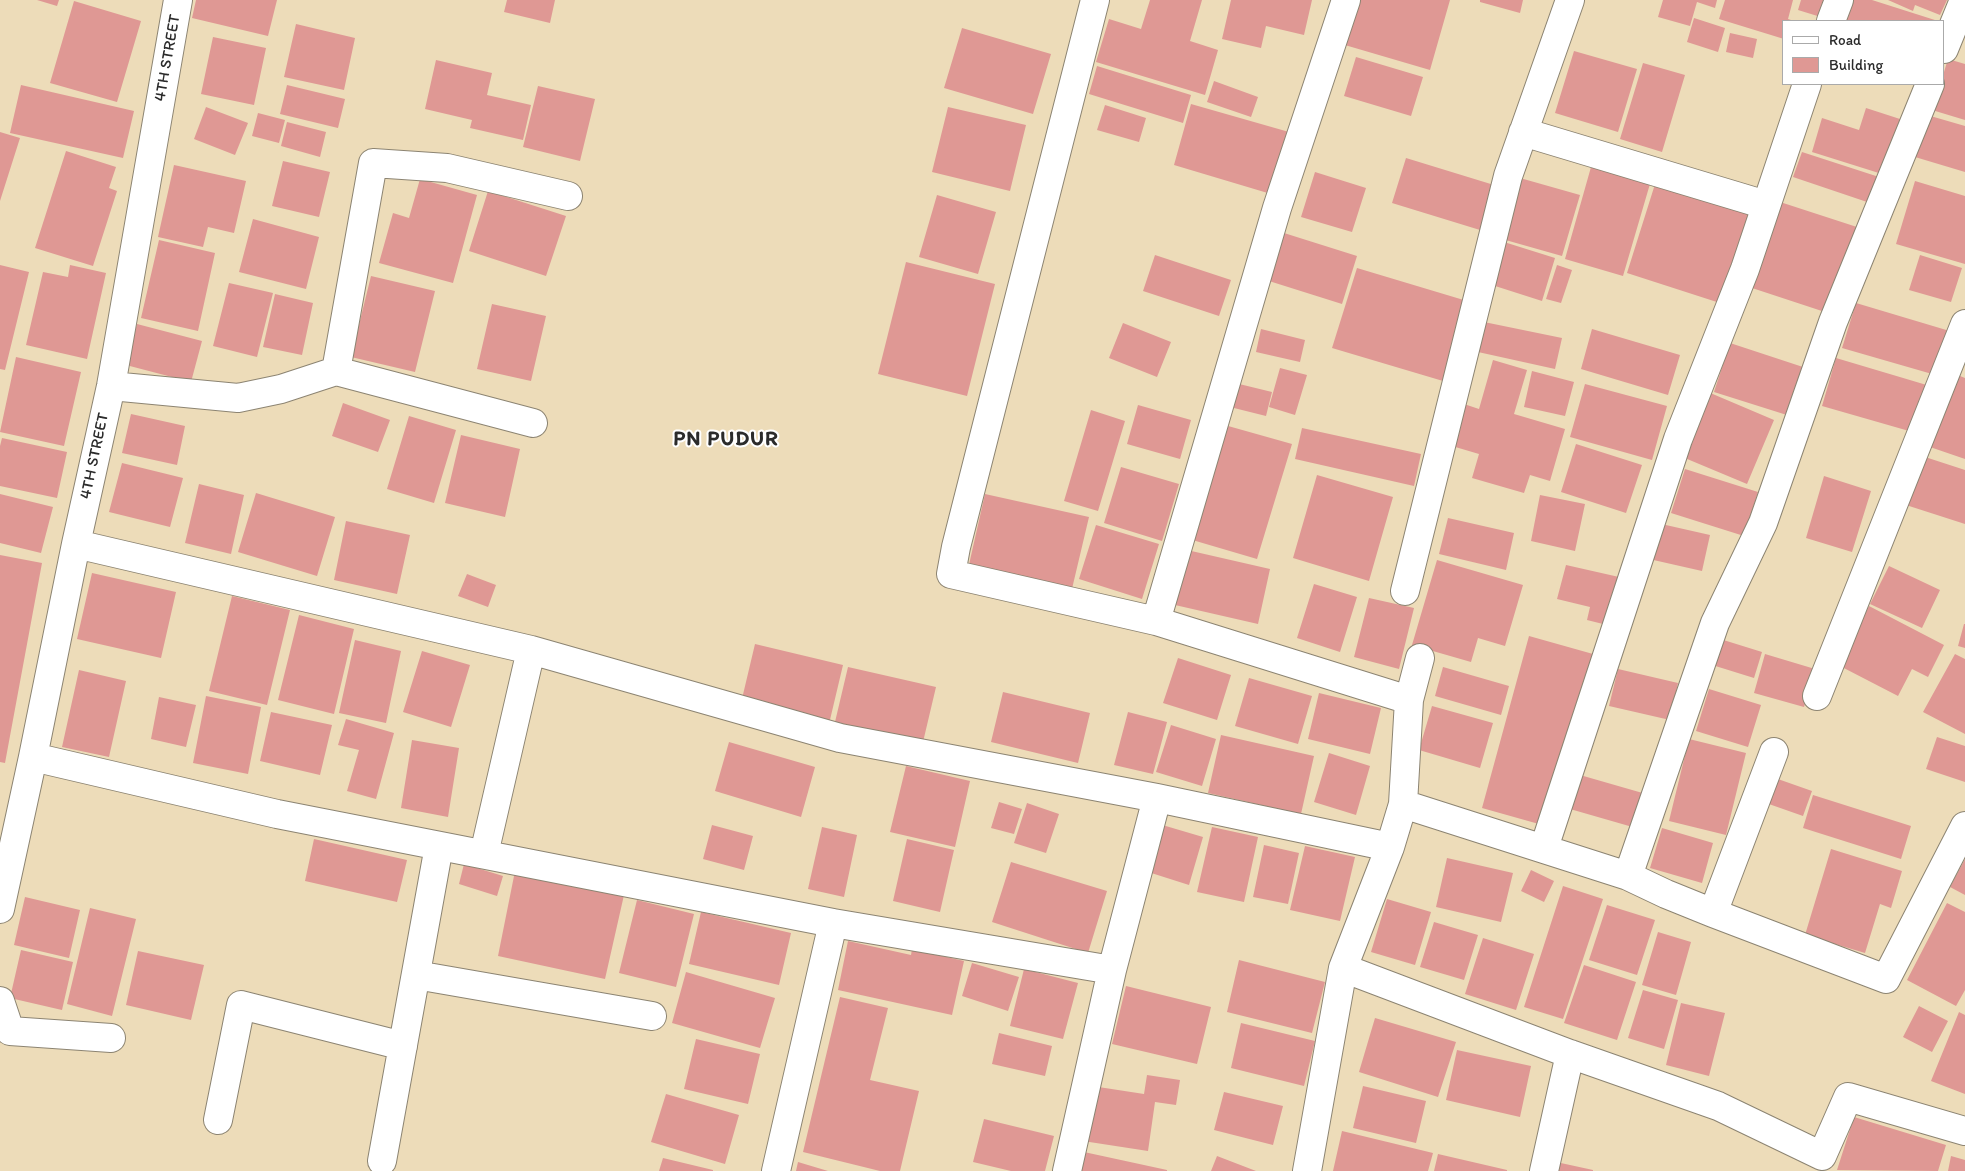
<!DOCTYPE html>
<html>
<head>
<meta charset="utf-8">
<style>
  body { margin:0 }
  #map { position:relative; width:1965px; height:1171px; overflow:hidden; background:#eddcb9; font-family:Itim,sans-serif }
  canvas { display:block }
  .legend { position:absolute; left:1782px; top:20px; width:162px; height:65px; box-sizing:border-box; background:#fff; border:1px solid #aaa; margin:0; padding:6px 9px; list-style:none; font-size:15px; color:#2b2b2b }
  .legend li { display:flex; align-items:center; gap:10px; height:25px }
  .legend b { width:25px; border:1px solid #aaa }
</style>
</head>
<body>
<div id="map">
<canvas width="1965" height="1171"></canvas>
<ul class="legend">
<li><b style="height:6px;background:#fff"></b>Road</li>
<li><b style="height:14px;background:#df9894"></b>Building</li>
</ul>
</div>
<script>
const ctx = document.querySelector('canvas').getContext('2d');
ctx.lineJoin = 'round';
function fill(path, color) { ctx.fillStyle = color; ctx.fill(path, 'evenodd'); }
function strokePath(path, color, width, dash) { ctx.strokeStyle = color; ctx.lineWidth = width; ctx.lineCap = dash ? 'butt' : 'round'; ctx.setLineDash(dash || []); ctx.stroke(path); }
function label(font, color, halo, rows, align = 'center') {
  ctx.font = font + ' Itim,sans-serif'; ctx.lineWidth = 4; ctx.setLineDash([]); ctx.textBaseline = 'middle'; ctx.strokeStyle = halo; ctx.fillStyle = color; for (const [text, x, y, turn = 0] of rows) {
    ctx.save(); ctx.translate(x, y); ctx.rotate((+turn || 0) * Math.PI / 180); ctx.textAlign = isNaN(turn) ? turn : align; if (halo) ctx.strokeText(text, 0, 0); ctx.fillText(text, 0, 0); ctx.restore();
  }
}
const building = new Path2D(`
  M37,0H59L57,6Z
  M196,0H277L268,36L192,18Z
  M507,0H555L550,23L504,12Z
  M1150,0H1202L1190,41L1218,50L1205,95L1096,62L1109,19L1141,29Z
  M1231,0H1312L1304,35L1266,26L1261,48L1222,39Z
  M1350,0H1450L1430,70L1338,43Z
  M1480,0H1523L1520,13L1480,2Z
  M1663,0H1717L1715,8L1697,2L1690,26L1658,17Z
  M1725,0H1793L1788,19L1794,21H1784V39L1719,19Z
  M1801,0H1830L1824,18L1798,10Z
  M1845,0H1872L1938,21H1838Z
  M1888,0H1947L1940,15L1915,5L1913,11Z
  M74,1L141,21L117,102L50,83Z
  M1694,18L1725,28L1718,52L1687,42Z
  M296,24L355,38L344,90L284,77Z
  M962,28L1051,54L1033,114L944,88Z
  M1730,33L1757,39L1753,58L1726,52Z
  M213,37L266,48L254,105L201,94Z
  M1574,51L1637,69L1618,132L1555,113Z
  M1356,57L1423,77L1411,116L1344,96Z
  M1948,59L1965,64V120L1932,110L1940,84H1944V72Z
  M436,60L492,73L487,95L531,105L523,140L470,128L472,120L425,109Z
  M1643,63L1685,75L1662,152L1620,139Z
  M1097,66L1191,95L1183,123L1089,94Z
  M1214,81L1258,97L1251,117L1207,102Z
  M21,85L134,111L123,158L10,133Z
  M287,85L345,99L338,128L280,114Z
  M538,86L595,99L580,161L523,147Z
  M1191,104L1289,132L1271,194L1174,165Z
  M1105,105L1146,118L1139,142L1097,130Z
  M206,107L248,123L235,155L194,139Z
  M948,107L1026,125L1010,191L932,172Z
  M1866,108L1900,119L1882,174L1812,152L1822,118L1859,130Z
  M258,113L285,120L279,143L252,136Z
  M1927,115L1965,126V172L1915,157Z
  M287,122L326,132L320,157L281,146Z
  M0,132L20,138L0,201Z
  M66,151L116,167L109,188L117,191L93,266L35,248Z
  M1802,152L1879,177L1870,203L1793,177Z
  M1406,158L1494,185L1480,230L1392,203Z
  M1593,160L1652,177L1623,276L1565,259Z
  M283,161L330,172L319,217L272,206Z
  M174,165L246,181L234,233L208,227L203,247L158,237Z
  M1315,172L1366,188L1352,232L1301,217Z
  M1520,178L1580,195L1562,256L1502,239Z
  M420,179L477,195L453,283L379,263L393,213L409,218Z
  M1656,181L1752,211L1723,304L1627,273Z
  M1915,181L1965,196V264L1896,244Z
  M488,191L566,216L546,276L469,251Z
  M937,195L996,212L978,274L919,257Z
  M1777,201L1860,228L1831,314L1749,287Z
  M253,219L319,237L306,289L239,272Z
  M1284,233L1357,256L1342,304L1269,281Z
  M159,240L215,253L198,331L141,318Z
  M1504,242L1555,258L1542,301L1492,285Z
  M1155,255L1231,280L1219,316L1143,291Z
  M1920,255L1962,268L1951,302L1909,290Z
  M906,262L995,284L967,396L878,374Z
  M0,265L29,272L5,370L0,369Z
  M70,265L106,273L87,359L26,345L43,272L68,277Z
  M1557,265L1572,270L1561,303L1546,299Z
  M1357,268L1467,301L1443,381L1332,348Z
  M371,276L435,291L415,372L351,357Z
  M229,283L273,293L257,357L213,346Z
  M275,294L313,303L302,355L263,347Z
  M1856,303L1953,332L1939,376L1842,348Z
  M492,304L546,316L531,381L477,369Z
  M1484,322L1562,338L1555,369L1478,352Z
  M1123,323L1171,342L1157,377L1109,358Z
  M137,324L202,341L191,382L126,365Z
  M1261,329L1305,340L1300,362L1256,352Z
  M1592,329L1680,355L1668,395L1581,369Z
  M1730,343L1806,368L1790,416L1714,392Z
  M16,357L81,372L64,446L0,432Z
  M1836,358L1930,386L1916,433L1822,406Z
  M1493,360L1527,370L1514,414L1565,429L1550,481L1530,475L1524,493L1472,478L1479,454L1452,446L1464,404L1479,409Z
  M1280,368L1307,375L1295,415L1269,407Z
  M1532,371L1574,382L1565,416L1524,407Z
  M1955,374L1965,378V459L1930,447Z
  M1231,382L1272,392L1266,416L1226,406Z
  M1585,384L1667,406L1652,460L1570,437Z
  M1708,392L1774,420L1747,484L1680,456Z
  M343,403L390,420L378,452L332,436Z
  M1138,405L1191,420L1180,459L1127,444Z
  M1091,410L1125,421L1098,511L1064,501Z
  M131,414L185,426L177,465L122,453Z
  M409,416L456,430L434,503L387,489Z
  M1221,424L1292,444L1257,559L1189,539Z
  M1302,428L1421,454L1414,486L1295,459Z
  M461,435L520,449L505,517L445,503Z
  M2,438L67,452L57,498L0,486V446Z
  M1576,444L1642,465L1626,513L1561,492Z
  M1922,456L1965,470V524L1906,505Z
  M122,463L183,478L170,527L109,512Z
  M1121,467L1179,484L1162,541L1104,523Z
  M1685,469L1758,492L1744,536L1671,513Z
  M1317,475L1393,497L1369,581L1293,558Z
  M1824,476L1871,491L1852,552L1806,538Z
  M199,484L244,495L231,554L185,543Z
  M256,493L335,517L317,576L238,552Z
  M0,494L53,507L41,553L0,543Z
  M985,494L1089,517L1071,593L968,569Z
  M1540,495L1585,504L1575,551L1531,541Z
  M1448,518L1514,533L1506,570L1439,554Z
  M346,521L410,535L397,594L334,580Z
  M1657,523L1710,535L1702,571L1649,559Z
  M1096,525L1159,544L1142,599L1079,579Z
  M1187,550L1270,569L1258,624L1175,605Z
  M0,555L42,563L5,763L0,762Z
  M1437,560L1523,585L1505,646L1478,638L1471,662L1412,645Z
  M1566,565L1619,577L1607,625L1587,620L1590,607L1557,599Z
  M1889,566L1940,590L1922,628L1870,604Z
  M92,573L176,592L161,658L77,639Z
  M467,574L496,585L488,607L458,596Z
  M1314,584L1357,597L1340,652L1297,638Z
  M232,596L290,610L267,705L209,691Z
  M1369,598L1414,608L1399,669L1354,657Z
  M1869,606L1944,645L1928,677L1912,669L1898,696L1838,665Z
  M299,615L354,629L334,714L278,700Z
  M1964,624H1965V648L1958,646Z
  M1529,636L1593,654L1546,826L1482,808Z
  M1717,638L1762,652L1754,678L1709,664Z
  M355,640L401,651L386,723L339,713Z
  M755,644L843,665L829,724L741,703Z
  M422,651L470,665L451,727L403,712Z
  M1765,654L1815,669L1804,707L1754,693Z
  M1955,654L1965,659V734L1923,712Z
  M1178,658L1231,675L1217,720L1163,703Z
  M848,667L936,687L923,742L835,722Z
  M1443,667L1509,686L1501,715L1435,696Z
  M1618,669L1678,683L1670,720L1609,706Z
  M79,670L126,681L109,757L62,747Z
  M1249,678L1312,696L1298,744L1235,726Z
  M1709,689L1761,705L1748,747L1696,731Z
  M1003,692L1090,713L1078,763L991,742Z
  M1319,693L1381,708L1370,754L1308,739Z
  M206,696L261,707L248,774L193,763Z
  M159,697L196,705L186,747L151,739Z
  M1432,706L1493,723L1480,768L1419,750Z
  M271,712L332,725L320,775L260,761Z
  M1128,712L1167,722L1153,774L1114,765Z
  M346,719L394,733L376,799L347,791L359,750L338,745Z
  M1171,725L1216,739L1202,786L1156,772Z
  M1221,735L1314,756L1301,814L1208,793Z
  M1937,737L1965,746V782L1926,769Z
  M1689,739L1746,753L1726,835L1669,821Z
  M412,740L459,748L448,817L401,808Z
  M729,742L815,767L801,817L715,791Z
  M1329,753L1370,766L1356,815L1314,802Z
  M906,766L970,781L955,847L890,832Z
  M1580,775L1646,794L1636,828L1570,809Z
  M1775,778L1812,791L1803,816L1766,803Z
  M1813,795L1911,826L1901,859L1803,828Z
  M999,802L1022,809L1014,834L991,828Z
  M1027,803L1059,814L1046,853L1014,843Z
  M1159,824L1203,837L1189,885L1145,871Z
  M712,825L753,836L744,870L703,859Z
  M822,827L857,835L844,897L808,889Z
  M1212,827L1258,837L1244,902L1197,892Z
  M1662,828L1713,843L1702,883L1650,868Z
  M314,839L407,860L397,902L305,881Z
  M907,839L954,850L940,912L893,901Z
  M1264,845L1299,853L1288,904L1253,897Z
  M1305,846L1355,857L1340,921L1290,910Z
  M1831,849L1902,871L1891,908L1880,904L1865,953L1805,935Z
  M1447,858L1513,873L1501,922L1436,907Z
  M1965,859V895L1950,887Z
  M1011,862L1107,891L1088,953L992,922Z
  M464,864L503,876L497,896L459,884Z
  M1531,870L1554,881L1544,902L1521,891Z
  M515,871L624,895L605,979L498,956Z
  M1563,886L1603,899L1563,1019L1524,1007Z
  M25,897L80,910L69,958L14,945Z
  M1387,899L1431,912L1415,965L1371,952Z
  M637,900L694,914L676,987L619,973Z
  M1947,903L1965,912V990L1956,1006L1907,980Z
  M1607,905L1655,920L1637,975L1589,960Z
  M90,908L136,919L112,1016L67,1004Z
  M701,912L791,933L779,985L689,964Z
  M1434,922L1478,935L1464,980L1420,967Z
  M1658,932L1691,942L1676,995L1642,985Z
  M1483,938L1534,954L1516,1010L1465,994Z
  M848,941L911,955L912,949L964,961L952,1015L838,990Z
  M21,950L73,962L62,1010L10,998Z
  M138,951L204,965L191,1020L126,1005Z
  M1239,960L1325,982L1312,1033L1227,1012Z
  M972,963L1019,977L1008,1011L962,996Z
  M1584,965L1636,982L1617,1040L1564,1023Z
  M1024,969L1078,983L1063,1039L1010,1026Z
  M686,972L775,998L760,1048L672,1023Z
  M1126,986L1211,1007L1197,1064L1112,1044Z
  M1643,990L1678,1000L1664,1049L1628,1038Z
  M840,997L888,1008L870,1080L919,1091L900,1171H880L803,1152Z
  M1681,1003L1725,1013L1709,1076L1666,1065Z
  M1919,1006L1948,1021L1932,1052L1903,1037Z
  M1959,1012L1965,1015V1094L1931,1081Z
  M1375,1018L1456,1042L1438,1097L1359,1072Z
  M1241,1023L1315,1041L1304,1086L1231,1068Z
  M999,1033L1052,1046L1045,1076L992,1064Z
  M696,1039L760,1054L748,1104L684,1089Z
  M1457,1050L1531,1066L1520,1117L1446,1100Z
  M1147,1075L1180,1080L1176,1105L1155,1102L1148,1151L1083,1141L1092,1086L1144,1094Z
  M1363,1086L1426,1101L1416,1143L1353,1128Z
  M1224,1092L1283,1106L1273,1145L1214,1130Z
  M666,1094L739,1115L725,1164L651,1142Z
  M1854,1117L1946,1145L1938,1171L1837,1170Z
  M984,1119L1054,1136L1045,1171H1011L973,1162Z
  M1342,1131L1433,1153L1428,1171H1333Z
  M1084,1152L1167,1170V1171H1080Z
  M1438,1154L1507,1170V1171H1434Z
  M1217,1156L1256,1171H1211Z
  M1951,1156L1965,1160V1171H1948Z
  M663,1158L713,1170V1171H659Z
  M1547,1160L1593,1170V1171H1544Z
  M798,1162L828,1171H796Z`);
const street = new Path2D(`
  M1095,0L956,547L951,574L1156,621
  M1831,21L1839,0
  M1944,49L1964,0
  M1523,132L1766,205
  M336,371L373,163L447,168L568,196
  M111,386L238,398L281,389L336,371L533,423
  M76,544L531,650L840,738L1157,798L1390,847
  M1405,591L1508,176L1570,0
  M1817,696L1965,324
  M1409,700L1420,658
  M33,757L277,814L833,923L776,1171
  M1403,804L1628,876L1666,894L1713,913L1886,979L1965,826
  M1544,848L1678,439L1745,269L1807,84
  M484,854L531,650
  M1628,876L1715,623L1763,523L1833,322L1930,84
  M0,909L33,757L76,544L111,386L178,0
  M1713,913L1774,752
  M833,923L1112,970L1067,1171
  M1343,968L1570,1054L1718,1106L1822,1156L1848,1097L1965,1131
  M1112,970L1157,798
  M416,975L652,1016
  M0,1001L10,1031L111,1038
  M218,1120L241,1005L403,1046
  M382,1161L439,846
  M1307,1171L1343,968L1390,847L1403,804L1409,700L1156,621L1277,208L1346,0
  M1544,1171L1570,1054`);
const streetNames = [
  ["4TH STREET",168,58,-80],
  ["4TH STREET",95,456,-78]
];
const districtNames = [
  ["PN PUDUR",726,440]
];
fill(building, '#df9894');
strokePath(street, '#8c8472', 30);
strokePath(street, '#fff', 28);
label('16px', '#2b2b2b', '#fff', streetNames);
ctx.letterSpacing = '1px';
label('bold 21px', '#2b2b2b', '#fff', districtNames);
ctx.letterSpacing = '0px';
</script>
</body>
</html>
